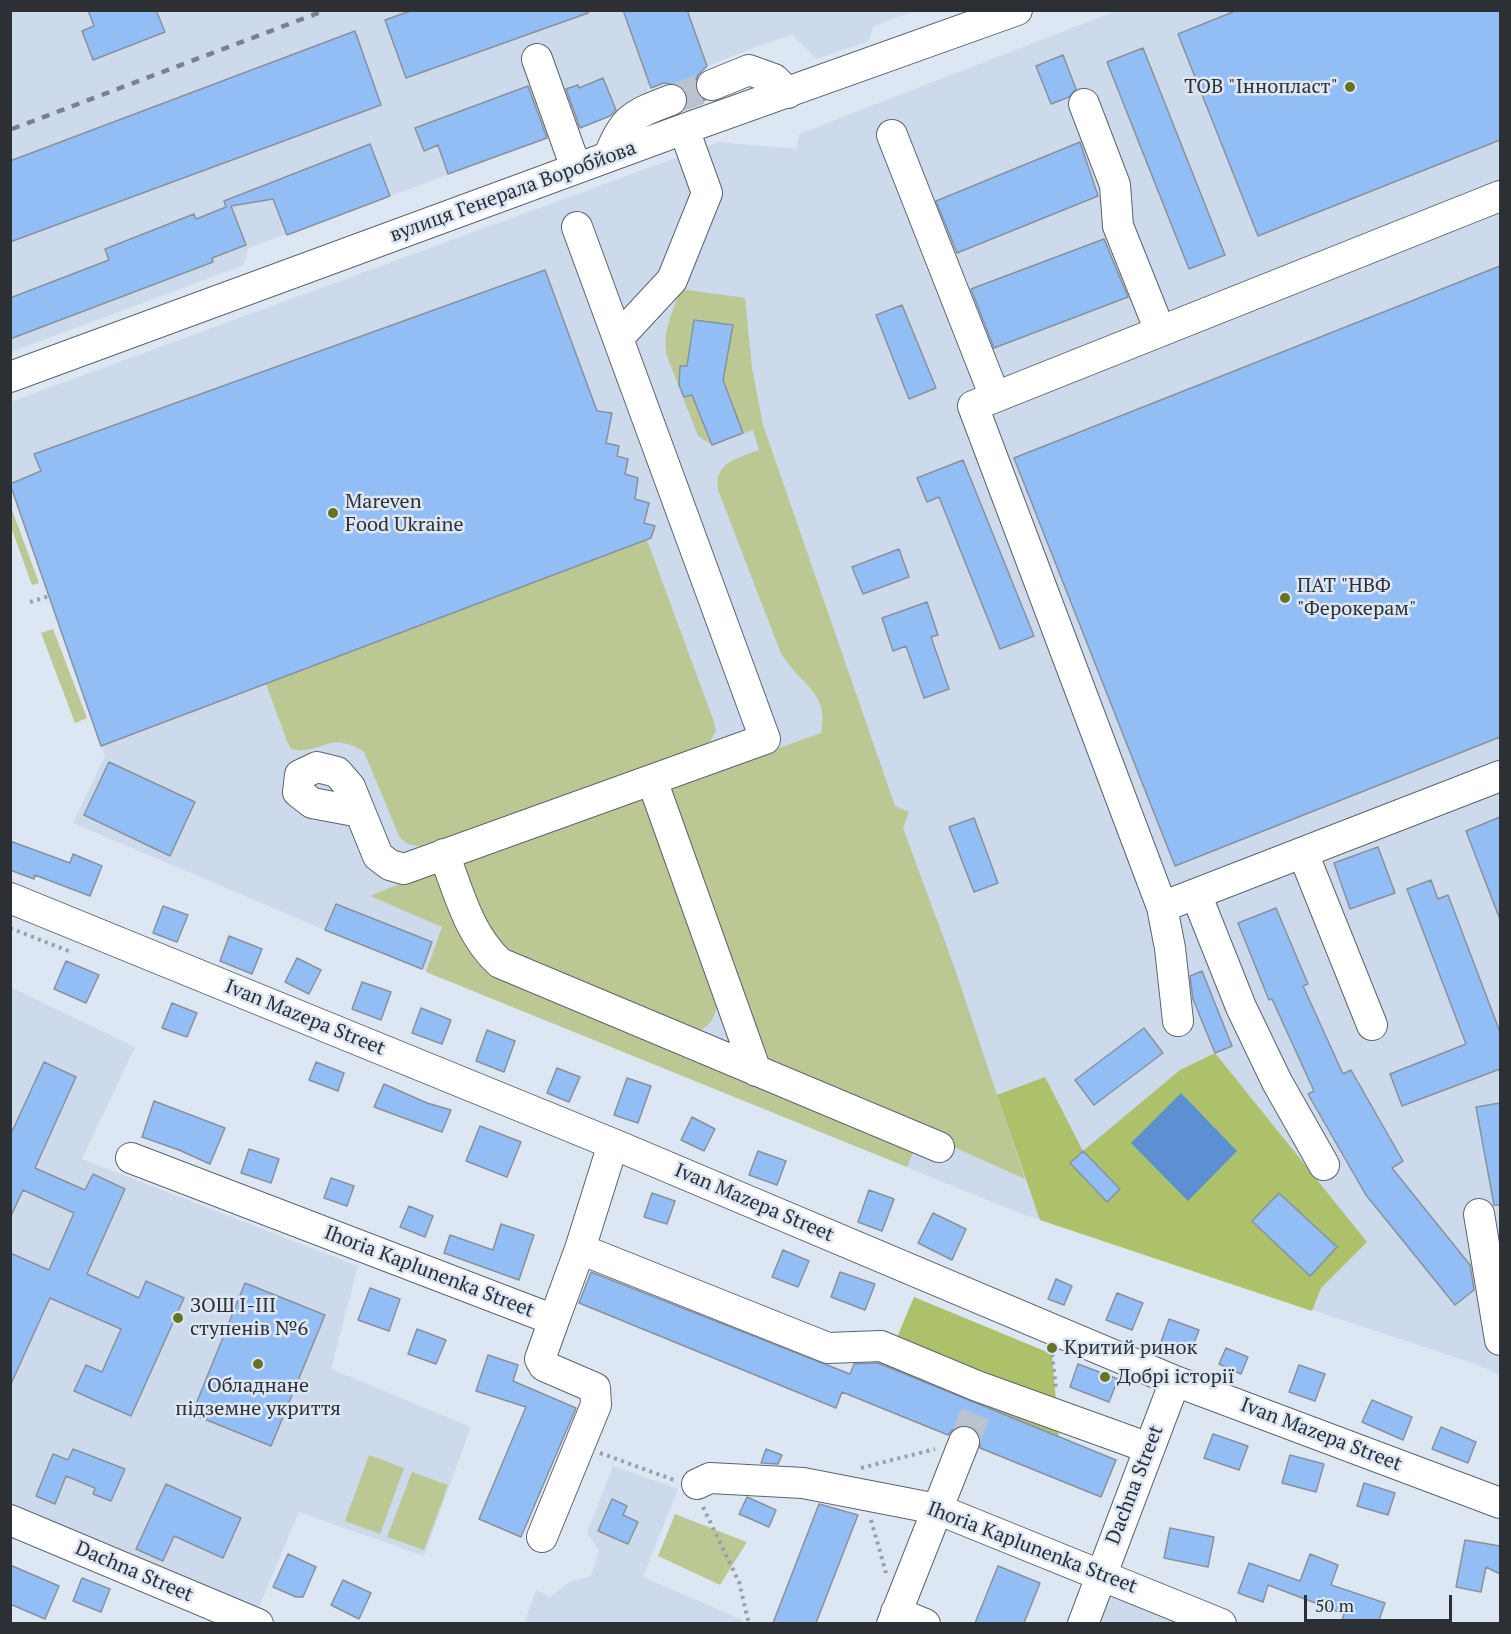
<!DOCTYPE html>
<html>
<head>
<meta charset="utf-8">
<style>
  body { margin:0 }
  #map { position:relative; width:1511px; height:1634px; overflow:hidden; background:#dde7f4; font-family:"PT Serif",serif }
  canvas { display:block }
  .frame { position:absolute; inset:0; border:12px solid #2c2f34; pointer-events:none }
  .scale { position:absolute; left:1304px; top:1595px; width:148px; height:27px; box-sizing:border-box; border:3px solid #2c2f34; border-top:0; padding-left:8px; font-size:18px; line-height:21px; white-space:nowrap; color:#2c2f34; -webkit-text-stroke:4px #dde7f4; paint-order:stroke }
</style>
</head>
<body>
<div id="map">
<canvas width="1511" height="1634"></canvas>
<div class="frame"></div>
<div class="scale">50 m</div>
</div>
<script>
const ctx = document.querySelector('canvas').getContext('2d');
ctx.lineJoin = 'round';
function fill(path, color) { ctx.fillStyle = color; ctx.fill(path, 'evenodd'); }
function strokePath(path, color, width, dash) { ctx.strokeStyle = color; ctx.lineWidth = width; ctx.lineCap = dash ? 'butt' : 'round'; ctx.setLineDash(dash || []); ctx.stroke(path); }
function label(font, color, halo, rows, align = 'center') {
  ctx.font = font + ' "PT Serif",serif'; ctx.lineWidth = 5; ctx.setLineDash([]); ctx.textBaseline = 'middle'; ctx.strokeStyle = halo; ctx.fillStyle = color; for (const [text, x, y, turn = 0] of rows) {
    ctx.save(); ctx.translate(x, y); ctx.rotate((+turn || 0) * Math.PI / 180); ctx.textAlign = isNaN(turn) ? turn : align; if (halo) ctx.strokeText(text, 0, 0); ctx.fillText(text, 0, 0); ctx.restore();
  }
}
const built = new Path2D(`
  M11,11H915L873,26L869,41L817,59L792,35L756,47L649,89L636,106L248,248L244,265L11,352Z
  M1116,11H1500V1375L1475,1364L1019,1213L325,930L73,823L105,756L11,484L10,402L719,142L797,149L799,134Z
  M10,987L135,1047L82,1159L358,1266L331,1369L471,1427L424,1556L299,1512L253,1621L11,1513Z
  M613,1466L678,1489L643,1577L743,1620L742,1624H524L536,1590L550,1597L569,1582L591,1576L599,1550L587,1533Z
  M1102,1573L1221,1624H1083Z`);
const green = new Path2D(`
  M681,289L745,298L752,368L763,425L895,806L909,812L903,828L954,966L1025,1179L775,1067L765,1059L664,789L821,733C830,690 798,685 780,651L718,490C714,462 738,458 759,450L753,430L712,445L698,436L668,359C660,335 673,311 681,289Z
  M10,507H11L39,583L32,585L11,527Z
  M647,540L714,722L716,731L707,748L427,848L408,844L400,838L364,752C328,729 322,756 291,749L287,741L266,684Z
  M53,629L87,718L75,723L41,633Z
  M648,794L717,996C717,1013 714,1024 697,1032L494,947L455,862Z
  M440,867L471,941L916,1145L907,1167L426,972L442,927L370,896Z
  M369,1455L404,1468L380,1534L345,1521Z
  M412,1472L448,1485L424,1550L387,1537Z
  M675,1514L747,1542L720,1585L658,1556Z`);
const forest = new Path2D(`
  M1215,1053L1367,1242L1321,1288L1312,1311L1040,1220L997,1095L1045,1077L1083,1151L1180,1070Z
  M914,1297L1052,1354L1059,1436L885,1366Z`);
const water = new Path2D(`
  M1181,1093L1237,1151L1188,1201L1131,1143Z`);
const building = new Path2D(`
  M88,10H156L165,32L93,60L82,31L94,26Z
  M413,10H588V13L406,78L385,20Z
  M623,10H687L707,66L698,75L695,83L696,92L705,100L686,108L687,94L681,86L664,83L651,88Z
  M1238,10H1500V140L1258,236L1178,34Z
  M355,31L381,105L10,242V161Z
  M1143,48L1225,255L1189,269L1107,62Z
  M1063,55L1076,89L1069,97L1051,104L1036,66Z
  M603,78L616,110L610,116L580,128L566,89L578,85L579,88Z
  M528,86L547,138L448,174L438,145L424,151L415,128Z
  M1080,142L1098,196L957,253L936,201Z
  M370,144L390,196L287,235L273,199L231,206L246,245L212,258L213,262L10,339V298L109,260L105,249L194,214L196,219L226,207L224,201Z
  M1104,239L1128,297L994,348L971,289Z
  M1500,266V737L1175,866L1014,458Z
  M545,270L597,411L612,413L606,443L619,446L617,456L628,459L625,474L638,478L635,499L649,503L644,523L655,526L651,538L101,746L10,484L41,471L34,454Z
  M902,305L936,388L909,399L876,315Z
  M694,320L733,325L723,380L743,433L712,445L692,395L684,397L679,385L680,366H687Z
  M963,460L1034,636L1000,649L939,497L927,502L917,478Z
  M899,549L909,577L863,594L852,567Z
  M927,602L938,635L931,637L949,689L924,698L906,646L893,651L882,618Z
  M109,762L195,802L170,856L84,815Z
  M1500,817V917H1499L1466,831Z
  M974,818L998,883L974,892L949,827Z
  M10,841L70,863L73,854L102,866L90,896L35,875L34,879L10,870Z
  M1378,847L1395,893L1350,909L1334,863Z
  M1431,880L1438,899L1448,895L1500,1032V1069L1402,1106L1390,1074L1466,1044L1407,889Z
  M336,904L432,942L422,969L325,930Z
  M163,906L188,915L177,942L153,933Z
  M1276,908L1308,984L1303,986L1343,1074L1351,1070L1403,1161L1392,1168L1470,1265L1474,1290L1455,1305L1366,1195L1308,1094L1314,1091L1272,999L1269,1000L1238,923Z
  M229,936L262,949L252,974L220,961Z
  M297,958L321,970L309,994L285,982Z
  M66,961L99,975L86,1003L54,989Z
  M1202,971L1232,1046L1215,1053L1193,999L1190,976Z
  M362,982L391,992L381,1020L352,1009Z
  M172,1003L197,1013L187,1037L162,1028Z
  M421,1008L451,1020L442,1044L412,1033Z
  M1144,1028L1163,1053L1094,1105L1075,1080Z
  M487,1030L515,1041L504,1072L476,1061Z
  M44,1062L76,1077L35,1168L85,1190L93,1174L125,1189L87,1274L139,1298L146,1281L184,1298L131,1416L74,1391L86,1365L102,1372L121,1329L50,1298L10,1386V1253L49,1270L74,1213L23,1190L10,1218V1136Z
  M316,1062L344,1073L338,1091L309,1080Z
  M557,1068L580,1077L569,1102L547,1093Z
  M627,1078L651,1086L638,1123L614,1115Z
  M384,1084L427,1103L451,1110L442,1132L374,1107Z
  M154,1101L225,1128L210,1164L179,1150L142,1137Z
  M1500,1103V1205H1494L1476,1107Z
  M692,1117L715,1129L704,1151L681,1140Z
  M480,1126L521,1142L507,1177L466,1161Z
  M249,1149L279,1159L271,1183L241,1173Z
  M758,1151L786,1161L777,1185L749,1175Z
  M1083,1151L1120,1189L1107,1202L1070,1163Z
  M331,1178L354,1186L347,1206L324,1198Z
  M869,1190L894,1199L882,1231L858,1222Z
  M652,1193L675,1201L667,1224L644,1217Z
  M1279,1193L1337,1247L1310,1276L1252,1221Z
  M409,1206L433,1216L425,1237L400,1227Z
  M933,1213L966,1229L952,1260L918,1243Z
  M501,1224L534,1235L519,1280L444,1253L450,1235L493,1250Z
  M783,1250L809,1261L798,1287L772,1277Z
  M591,1272L850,1374L854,1364L878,1363L1116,1460L1101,1497L980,1448L978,1432L970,1426L954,1428L948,1435L842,1392L836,1408L579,1303Z
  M840,1272L875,1284L865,1310L831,1297Z
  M1056,1279L1072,1286L1064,1305L1048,1299Z
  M245,1283L325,1315L271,1446L192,1414Z
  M370,1288L400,1299L389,1331L358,1320Z
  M1117,1293L1143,1303L1132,1330L1106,1320Z
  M1169,1319L1199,1330L1190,1353L1161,1342Z
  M417,1329L446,1340L436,1364L408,1354Z
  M1226,1348L1248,1357L1241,1374L1219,1364Z
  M488,1355L518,1365L513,1381L576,1408L521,1537L479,1519L526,1407L476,1391Z
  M1078,1364L1118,1379L1109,1402L1070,1387Z
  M1299,1365L1325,1374L1315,1401L1289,1392Z
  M1372,1400L1412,1417L1403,1440L1362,1422Z
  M1441,1427L1476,1442L1468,1463L1432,1449Z
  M1213,1434L1248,1446L1239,1470L1204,1458Z
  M73,1449L125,1469L111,1501L93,1494L95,1488L66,1476L55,1504L36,1496L53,1454L68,1460Z
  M766,1449L782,1455L778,1464L761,1463Z
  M1290,1455L1324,1464L1316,1492L1282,1483Z
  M1364,1483L1395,1493L1388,1515L1357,1506Z
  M166,1484L241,1518L223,1558L174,1536L163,1561L136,1549Z
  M747,1497L776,1510L769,1527L739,1514Z
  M612,1499L627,1506L623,1515L638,1522L628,1544L598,1531Z
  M819,1504L858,1515L816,1623H773Z
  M1170,1528L1214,1537L1208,1567L1164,1558Z
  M1465,1540L1500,1546V1574L1486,1567L1481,1592L1456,1587Z
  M288,1554L316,1567L303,1597H296L273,1587Z
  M1310,1554L1338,1565L1331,1585L1385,1603L1378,1623H1341L1344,1614L1268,1585L1263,1602L1238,1593L1249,1563L1300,1581Z
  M10,1565L59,1586L45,1619L10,1604Z
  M998,1566L1040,1583L1024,1623H975Z
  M82,1578L110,1589L101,1612L73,1601Z
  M343,1580L371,1593L359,1619L331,1605Z`);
const minorTunnel = new Path2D(`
  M671,100L712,85
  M964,1442L979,1404`);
const path = new Path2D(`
  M30,602L49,596
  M10,928L71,952
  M1052,1354L1056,1389
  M600,1453L674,1480
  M861,1468L935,1449
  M703,1507L739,1582L749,1624
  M871,1520L886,1573`);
const minor = new Path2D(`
  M537,59L576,168
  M712,85L749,70L774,79L788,93
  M1084,104L1115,185L1118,226L1160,331
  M892,135L995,397
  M609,156C623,118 634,114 671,100
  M1500,196L973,406L1162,907L1500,776
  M619,337L672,280L707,193L684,129
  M10,377L684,129L1017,10
  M652,780L756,1071
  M360,812L312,803L298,792L300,775L317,767L337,772L350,787L378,856L390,865L404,869L765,739L577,227
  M1303,853L1372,1025
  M444,854C459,893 469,935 500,963L939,1147
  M1196,894L1241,1007L1277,1082L1324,1165
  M10,898L618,1146L1175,1381L1500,1503
  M1162,907L1170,948L1178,1021
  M131,1158L554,1320L580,1249L613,1144
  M1479,1214L1500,1340
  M580,1249L828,1348L881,1346L977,1386L1149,1448
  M697,1484L710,1478L803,1483L937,1509L1221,1624
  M10,1520L258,1624
  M542,1537L596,1405L595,1388L544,1366L540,1359L554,1320
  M896,1612L925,1624
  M892,1624L964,1442
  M1083,1624L1175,1381`);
const rail = new Path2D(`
  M12,129L326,10`);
const markers = [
  [1350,87,6,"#647422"],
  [333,513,6,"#647422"],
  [1285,598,6,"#647422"],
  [178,1318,6,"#647422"],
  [1052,1348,6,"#647422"],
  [258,1364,6,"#647422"],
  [1105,1377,6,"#647422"]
];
const poiNames = [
  ["ТОВ \"Іннопласт\"",1338,87,"right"],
  ["Mareven",345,502],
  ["Food Ukraine",345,525],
  ["ПАТ \"НВФ",1297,586],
  ["\"Ферокерам\"",1297,609],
  ["ЗОШ І-ІІІ",190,1306],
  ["ступенів №6",190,1329],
  ["Критий ринок",1064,1348],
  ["Добрі історії",1117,1377],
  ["Обладнане",258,1386,"center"],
  ["підземне укриття",258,1409,"center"]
];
const streetNames = [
  ["вулиця Генерала Воробйова",513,192,-20],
  ["Ivan Mazepa Street",305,1018,22],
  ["Ivan Mazepa Street",754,1203,23],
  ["Ihoria Kaplunenka Street",429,1272,21],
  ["Ivan Mazepa Street",1321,1435,21],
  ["Dachna Street",1135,1485,-69],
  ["Ihoria Kaplunenka Street",1032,1548,21],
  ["Dachna Street",134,1572,23]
];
fill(built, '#ccdaec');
fill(green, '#bbc894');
fill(forest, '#adc16a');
fill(water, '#5c90d2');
fill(building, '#93bef5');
strokePath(building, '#88919d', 1.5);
strokePath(minorTunnel, '#bac2ce', 30, [30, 15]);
strokePath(minor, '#5c646f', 32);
strokePath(path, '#979fa9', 4, [3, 4.5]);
strokePath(minor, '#fff', 30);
strokePath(rail, '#7b818a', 4.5, [8, 8]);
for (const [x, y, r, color] of markers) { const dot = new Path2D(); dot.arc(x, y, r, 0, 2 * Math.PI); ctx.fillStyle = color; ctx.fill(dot); strokePath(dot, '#dde7f4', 2); }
label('20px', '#2c2f34', '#dde7f4', poiNames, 'left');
label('20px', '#2c2f34', '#dde7f4', streetNames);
</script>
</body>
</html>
